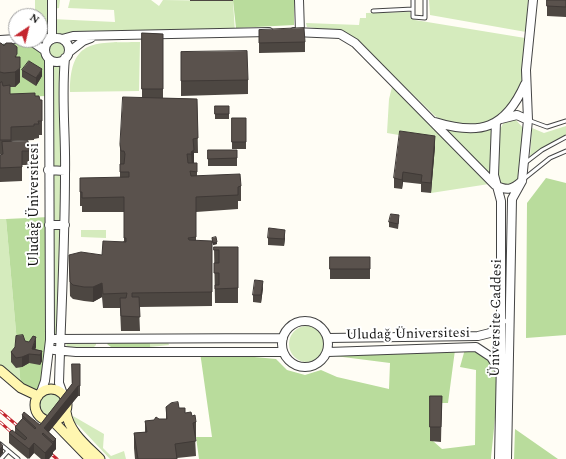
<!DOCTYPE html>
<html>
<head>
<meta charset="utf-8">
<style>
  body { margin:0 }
  #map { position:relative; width:566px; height:459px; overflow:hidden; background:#fffdf5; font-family:Spectral,serif }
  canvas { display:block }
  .north { position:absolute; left:8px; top:8px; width:40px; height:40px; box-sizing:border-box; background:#fff; border:1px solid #a0a0a0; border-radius:50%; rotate:35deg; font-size:11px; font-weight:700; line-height:16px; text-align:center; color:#111 }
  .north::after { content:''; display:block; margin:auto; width:14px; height:18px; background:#c4262e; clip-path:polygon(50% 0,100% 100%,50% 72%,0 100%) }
</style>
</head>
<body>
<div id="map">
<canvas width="566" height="459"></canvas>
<div class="north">N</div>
</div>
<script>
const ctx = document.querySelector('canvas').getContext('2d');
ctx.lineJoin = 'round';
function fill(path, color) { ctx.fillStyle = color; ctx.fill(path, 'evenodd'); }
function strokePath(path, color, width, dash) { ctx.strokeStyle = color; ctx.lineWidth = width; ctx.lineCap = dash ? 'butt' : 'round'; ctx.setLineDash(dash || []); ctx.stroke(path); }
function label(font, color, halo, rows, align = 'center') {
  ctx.font = font + ' Spectral,serif'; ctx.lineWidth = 4; ctx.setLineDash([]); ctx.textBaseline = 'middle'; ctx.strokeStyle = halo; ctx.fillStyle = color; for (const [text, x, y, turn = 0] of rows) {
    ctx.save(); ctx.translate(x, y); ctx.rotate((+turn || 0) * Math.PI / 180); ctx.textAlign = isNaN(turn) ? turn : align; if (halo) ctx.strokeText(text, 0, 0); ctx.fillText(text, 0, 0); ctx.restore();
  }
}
const green = new Path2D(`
  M35,0H60L59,8L52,9V19L115,22L114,10L68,8L70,0H151L159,6L163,0L233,1L235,33L64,38L52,35L65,41L68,48L60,339L52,337L46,57C44,51 45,45 49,40L40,37V16H35Z
  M429,0H528L526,32L430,15Z
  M410,12L411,18L415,20L525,38C524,52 525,76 520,88C518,93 514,97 511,101C492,128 464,133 435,116L356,39L340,31L307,27L306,23L359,25L360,18H366V13Z
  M140,42L139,91L70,92C70,37 96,43 140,42Z
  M392,87L489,184L431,193L434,141L387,133L389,99Z
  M512,119L516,120L524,129L522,181L503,187L499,181V131L504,122Z
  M434,122L456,129L496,122L495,185Z
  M566,126V137L530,157L532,128L544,133Z
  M0,219H6L21,388L0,370Z
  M81,230H106V238L81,237Z
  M289 344a18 18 0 1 1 36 0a18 18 0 1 1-36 0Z
  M150,341L168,342L169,345L150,347Z
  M68,342L96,343V345L94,347H68L66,345Z
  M49,392L58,394L64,401L45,417C34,410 36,396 49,392Z
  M73,416L104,434L103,448L111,456L124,451L126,459H110L79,426L74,422Z`);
const forest = new Path2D(`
  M233,0H294V25L236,28Z
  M0,40H25L45,53L49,96L0,97Z
  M546,178L566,183V335L526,338L527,203Z
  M49,217L46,339C44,357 47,375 41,392L21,388L6,219Z
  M109,341H150V347H111L107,344Z
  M465,349C479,349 491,360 496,373C500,382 492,445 491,459H199L196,437H212L200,352L276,359L287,370L305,375L321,370L337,377L389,389L390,363L335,356L334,354L455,350L448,403H433V441L442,449L475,445L476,370L460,367Z
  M515,429L558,459H514Z`);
const service = new Path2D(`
  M413,0V17L425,18V0
  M373,11L413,9
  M528,120L547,127L566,121
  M525,163L542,150L566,137
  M525,178L550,158L566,151
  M0,444L18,459
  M1,459L8,451`);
const tertiary = new Path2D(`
  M299,0L300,32
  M294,32L340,34L355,43L495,185C507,191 512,190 522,181
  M40,37L52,39V0
  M45 50a12 12 0 1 1 24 0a12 12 0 1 1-24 0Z
  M62,39L73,36L269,32
  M0,40L16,39
  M25,40L34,43L44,50
  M69,52L83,41L91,38
  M501,119L517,115L528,120
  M435,122C480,136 505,129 525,84
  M496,122L494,175L501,201V359L499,459
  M48,170L65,171
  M49,225H65
  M282 344a23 23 0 1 1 46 0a23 23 0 1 1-46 0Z
  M328,338L478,336L490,333L502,321
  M55,339L283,338
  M54,350L76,352H283
  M328,352L476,347L491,357L501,373
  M41,392L45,381L50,340L49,59
  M63,394L59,383C61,313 65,244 65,174C66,135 61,97 65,58
  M507,459L512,199L522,181L528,120L526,70L533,0`);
const secondary = new Path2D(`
  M0,370L21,388L38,396
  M35 405a16 16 0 1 1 32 0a16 16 0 1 1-32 0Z
  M66,412C69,432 86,445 100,459
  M53,421L90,459`);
const rail = new Path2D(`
  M0,411L25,432
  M0,422L18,438
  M43,447L57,459`);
const wall = new Path2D(`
  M190,0H233V1H190Z
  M547,0H566V17L547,16Z
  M259,30L305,42V52L259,53Z
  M142,33L163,34V98L197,99L198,153H194V163H197V176L241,186V201H238V209L196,212V241H212V238L217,244L213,245L212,242V306L139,307L140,331H121L120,308H103L102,297L93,302L84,301L73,299L70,296L69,255H102L124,241V212H82V206H80V178H120V145L142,98Z
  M0,43L17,57L20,82L15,87H10V94L35,96L42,121V135H39V138L34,139V140L11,141L29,151V165H22V181L0,182V155L2,154H0Z
  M181,52L248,80V94L181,96Z
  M22,70L42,76L36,86L22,77Z
  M215,106H229V119H215Z
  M232,118L246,142V149H232Z
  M435,146L431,193L421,192V184L403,182L402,189L394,188V178Z
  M208,150L237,158V166H208Z
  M399,220L398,229L389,227V222Z
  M268,238H285L284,246L268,245Z
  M214,247H238V303H215Z
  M330,257H370V279H330Z
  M263,288L261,303L253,302V295Z
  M25,341L36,347L35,349L42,351V361L40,365L29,363L22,367L16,368L11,362V352Z
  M80,364V396H78L49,432L56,439V449L53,452V454L49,459H41L34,453L28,459L9,443V433L15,432V427L22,419V415L40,425L72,384Z
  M430,396H442L441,442L430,441Z
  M166,407L179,408L185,413L192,416L196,422V437H195L196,456L177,458V459H135L134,448V433L145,432V421L166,419Z`);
const shadedWall = new Path2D(`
  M20,68V82L15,87V72Z
  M42,69V76L36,86V78Z
  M435,136V146L431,193V183Z
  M194,150V165L192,166L191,152Z
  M403,172V182L402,189V180Z
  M285,230V238L284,246V239Z
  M217,242V244L213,245V243Z
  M263,281V288L261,303V295Z
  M102,283V297L93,302V287Z
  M36,337V347L34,354L32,349Z
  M42,351V361L40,365V355Z
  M29,354V363L22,367V357Z
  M78,386V396L46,435L44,428Z
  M56,439V449L53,452V442Z
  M34,443V453L29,459V449Z
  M53,444V454L49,459H45V453Z
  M3,446V453L0,457V449Z`);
const building = new Path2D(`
  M547,0H566V7L547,6Z
  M304,28L305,42L259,43V30Z
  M142,33L163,34V89H142Z
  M0,43H1L4,46L6,43H12L17,47V54L15,57H20V68L15,72L4,73L0,72Z
  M247,51L248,80L181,81V52Z
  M29,61L42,69L36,78L22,70Z
  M2,82L3,86L10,85V94L35,93V96H39L40,100H42V121H38L39,124H34V126L11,127V140H0V83Z
  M123,97L197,99L198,138L193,139L194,150L191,152L192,154H187L188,163H197V172L190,171L191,176L240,174L241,186L238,187V195L196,197V237L188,238L189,240L212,241V292L132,293V297H139L140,317L121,316L120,298H126L127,293L103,294L102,283L93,287H84L73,285L70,282L69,255L81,252L102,255L103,241L126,242V238H124V197L82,198V192H80V178L129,177V172H120V164H124L125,154L124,151H121L120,145Z
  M215,106H229V114H215Z
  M232,118H246V142H232Z
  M400,131L435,136L431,183L421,182L422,175L403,172L402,180L394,178Z
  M28,141L29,151H22V167L0,168V155L3,154L2,142Z
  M208,150H237V158L208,159Z
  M391,214L399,215L398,224L389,222Z
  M269,228L285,230L284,239L268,238Z
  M216,237L217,242L213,243L212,238Z
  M214,247H238V288L215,289V285H219V273H214V263H219V250H214Z
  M330,257H370V269H330Z
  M255,280L263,281L261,295H253Z
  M23,335L25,341L29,342L33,336L36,337L32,349L42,351L40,355L29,354L22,357L16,358L11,352L15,347L16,336Z
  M72,364H80V386H78L44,428L56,439L53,442L43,433L42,434L53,444L45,453L34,443L29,449L9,433L12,430L25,440L27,438L15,427L23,418L35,429L36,428L22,415L24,412L40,425L72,384Z
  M430,396H442L441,427H430Z
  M178,402L179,408H185V413L191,412L192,416L195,415L196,422L193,423L196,441L175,444L177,459H138L134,433L147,432L145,421L154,420L156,417L159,419H167L166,407L171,403Z
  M0,442L3,446L0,449Z`);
const streetNames = [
  ["Uludağ Üniversitesi",35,205,-90],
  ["Üniversite Caddesi",497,318,-89],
  ["Uludağ Üniversitesi",408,335,-1]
];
fill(green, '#d5ebbd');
fill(forest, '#b9dc9c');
strokePath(service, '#444', 5);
strokePath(tertiary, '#444', 10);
strokePath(secondary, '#333', 11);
strokePath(service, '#fff', 3);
strokePath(tertiary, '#fff', 8);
strokePath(secondary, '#fff6b0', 9);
strokePath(rail, '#c4262e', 3);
strokePath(rail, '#fff', 1.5, [4.5]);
fill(wall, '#4d4742');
fill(shadedWall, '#3f3936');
fill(building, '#5a524d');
strokePath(building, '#3f3936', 1);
label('14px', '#111', '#fff', streetNames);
</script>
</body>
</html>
